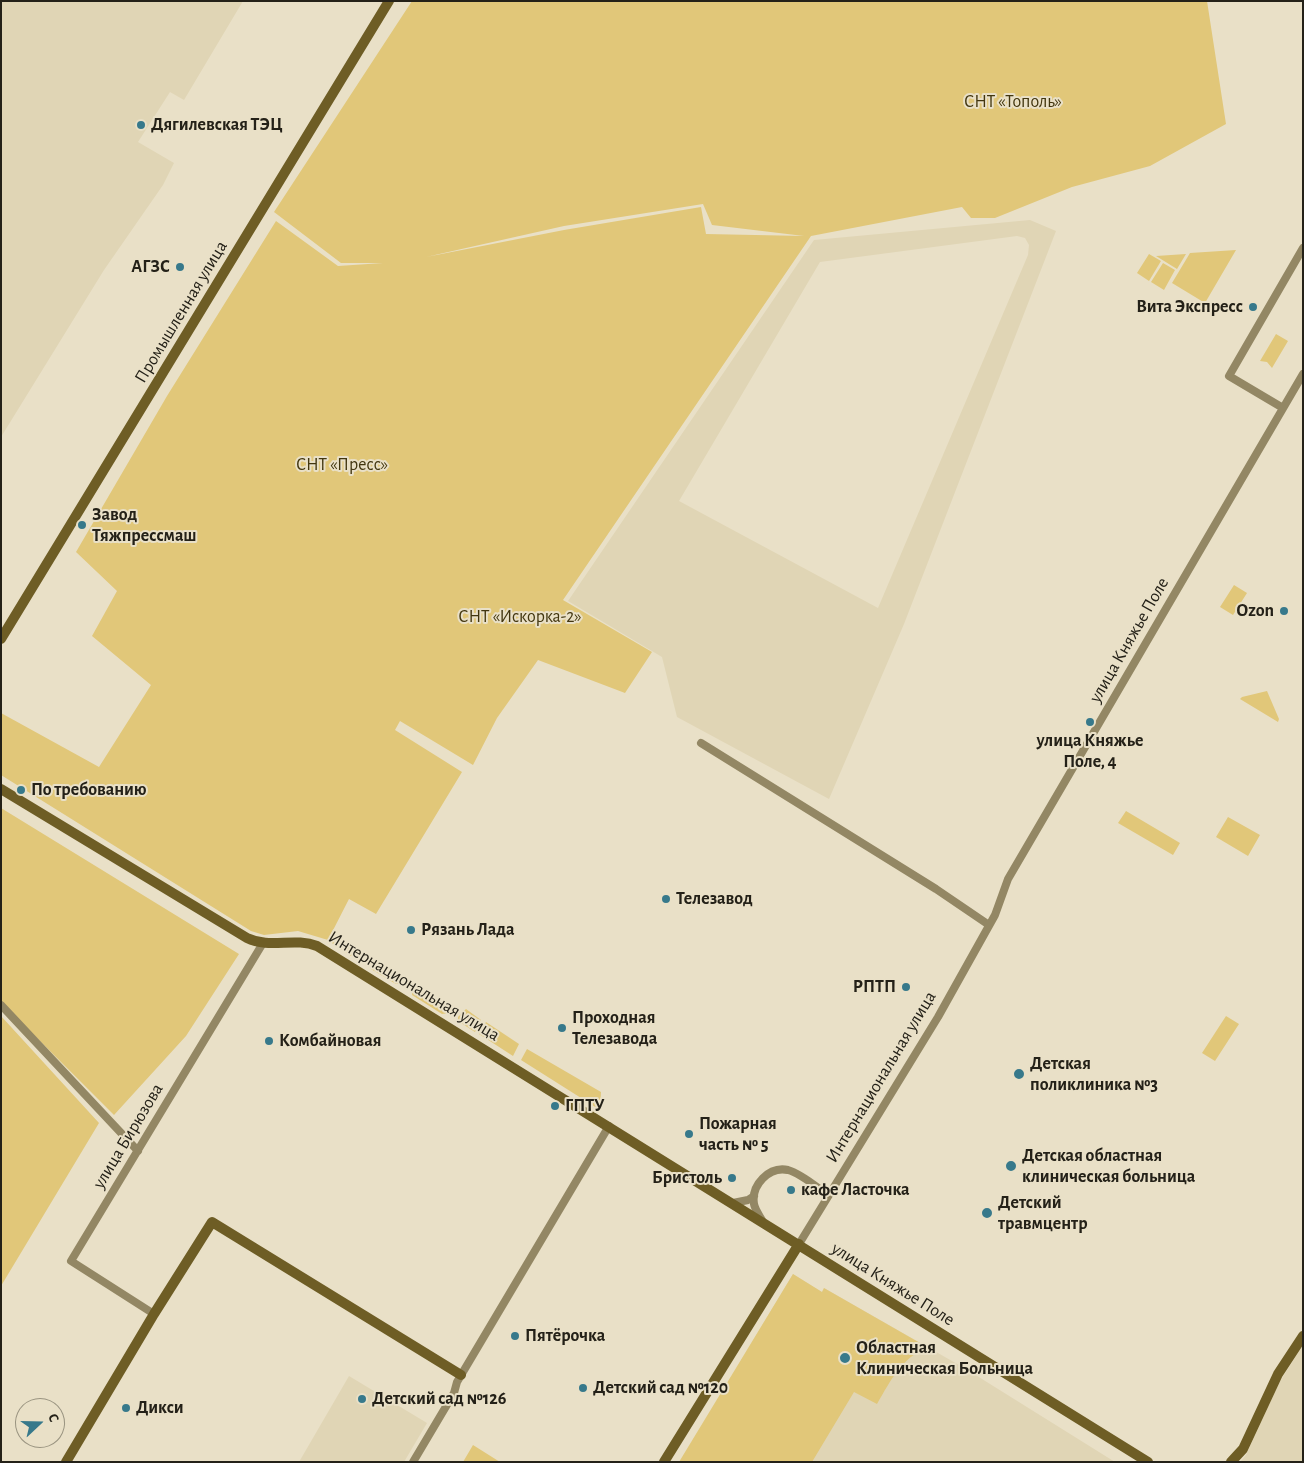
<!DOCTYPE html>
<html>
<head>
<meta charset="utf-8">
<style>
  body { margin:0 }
  #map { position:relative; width:1304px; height:1463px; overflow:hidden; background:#e9e0c7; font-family:"Alegreya Sans",sans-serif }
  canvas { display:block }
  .frame { position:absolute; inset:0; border:2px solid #242118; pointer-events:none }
  .north { position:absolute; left:15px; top:1398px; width:50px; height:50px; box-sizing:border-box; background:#e9e0c7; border:1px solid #9a9481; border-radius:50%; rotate:69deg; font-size:14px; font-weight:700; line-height:20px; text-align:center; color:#242118 }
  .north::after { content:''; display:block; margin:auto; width:18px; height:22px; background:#37798b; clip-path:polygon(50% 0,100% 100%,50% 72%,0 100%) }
</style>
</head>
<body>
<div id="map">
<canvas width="1304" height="1463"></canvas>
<div class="frame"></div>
<div class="north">С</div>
</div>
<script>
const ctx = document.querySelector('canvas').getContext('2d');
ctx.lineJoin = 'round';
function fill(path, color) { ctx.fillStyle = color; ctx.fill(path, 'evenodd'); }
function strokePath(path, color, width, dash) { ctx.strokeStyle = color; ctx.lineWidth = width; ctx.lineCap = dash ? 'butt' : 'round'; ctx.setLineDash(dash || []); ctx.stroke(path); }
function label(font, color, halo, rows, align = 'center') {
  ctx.font = font + ' "Alegreya Sans",sans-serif'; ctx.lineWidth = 4; ctx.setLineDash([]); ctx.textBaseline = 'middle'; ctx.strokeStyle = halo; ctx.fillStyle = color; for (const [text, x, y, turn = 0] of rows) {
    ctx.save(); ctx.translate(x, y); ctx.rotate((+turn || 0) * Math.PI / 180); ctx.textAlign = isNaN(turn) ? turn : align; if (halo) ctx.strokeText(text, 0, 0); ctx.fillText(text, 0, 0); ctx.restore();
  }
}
const built = new Path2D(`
  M1,1H243L184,100L170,92L138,142L174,163L163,185L104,270L1,437Z
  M1030,220L1056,231L904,624L829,799L677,717L662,657L568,601L814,240ZM1017,236L1025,238L1029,245L1028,255L878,608L679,501L820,262Z
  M793,1274L822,1292L824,1288L966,1369L1115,1462H680Z
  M1303,1345V1462H1240L1246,1455L1279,1383Z
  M349,1376L427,1423L404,1462H299Z`);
const green = new Path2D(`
  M412,1H1207L1226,124L1150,166L1072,187L995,218H971L962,207L811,236L563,600L652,652L625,693L538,660L497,718L473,765L400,721L395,730L462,772L376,914L349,899L328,940L298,931L264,935L251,931L1,775V713L99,767L151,685L92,636L117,591L76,552L167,396L276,221L338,266L383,263H341L274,212ZM703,204L712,225L804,236L706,234L701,207L564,230L426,257L564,226Z
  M1236,250L1205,303L1172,283L1190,253Z
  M1149,254L1161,261L1149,281L1137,273Z
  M1186,254L1177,269L1156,256Z
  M1163,263L1175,270L1164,290L1151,282Z
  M1276,334L1288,341L1272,368L1267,362L1260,361Z
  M1234,585L1247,593L1233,615L1220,607Z
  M1267,691L1279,719L1278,722L1240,699L1242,697Z
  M1,808L239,954L186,1036L114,1115L1,1002Z
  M1126,811L1180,843L1173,855L1118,823Z
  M1228,817L1260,835L1248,856L1216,837Z
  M332,937L356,952L355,955L351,956L329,941Z
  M371,963L399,979V984H396L371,969Z
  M414,985L450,1009L449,1013L442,1014L412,995Z
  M466,1009L481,1020L475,1032L458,1021V1017Z
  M1,1016L99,1123L1,1286Z
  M1226,1016L1239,1024L1215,1061L1202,1053Z
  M486,1022L519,1044L513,1056L479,1034Z
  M527,1049L601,1092L600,1110L521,1060Z
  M793,1274L822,1292L824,1288L927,1347C901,1359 891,1380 877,1404L854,1392L812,1462H679Z
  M473,1445L500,1462H463Z`);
const street = new Path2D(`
  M1283,408L1229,376L1303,248
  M701,743L936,889L989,925
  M1,1005L138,1151
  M733,1203L748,1200L754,1196
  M763,1222C760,1216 755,1210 754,1204C751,1185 769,1166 788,1170C802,1174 816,1187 828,1195
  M799,1244L938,1017L995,915L1008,879L1303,374
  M154,1314L71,1261L263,943
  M413,1462L454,1393L457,1382L609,1126`);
const secondary = new Path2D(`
  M1,639L389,1
  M1,789L247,938C270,949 294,937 317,946L1148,1462
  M66,1462L154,1314L212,1222L461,1375
  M664,1462L799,1244
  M1231,1462L1243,1449L1278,1374L1303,1336`);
const markers = [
  [141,125,5,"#37798b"],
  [180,267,5,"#37798b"],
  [1253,307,5,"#37798b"],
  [82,525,5,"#37798b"],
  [1284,611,5,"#37798b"],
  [1090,722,5,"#37798b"],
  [21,790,5,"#37798b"],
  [666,899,5,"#37798b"],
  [411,930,5,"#37798b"],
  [906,987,5,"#37798b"],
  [562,1028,5,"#37798b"],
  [269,1041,5,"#37798b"],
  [1019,1074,6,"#37798b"],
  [555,1106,5,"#37798b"],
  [689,1134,5,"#37798b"],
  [1011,1166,6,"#37798b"],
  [732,1178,5,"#37798b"],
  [791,1190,5,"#37798b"],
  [987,1213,6,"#37798b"],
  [515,1336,5,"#37798b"],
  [845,1358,6,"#37798b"],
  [583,1388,5,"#37798b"],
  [362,1399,5,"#37798b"],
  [126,1408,5,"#37798b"]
];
const parkNames = [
  ["СНТ «Тополь»",1013,102],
  ["СНТ «Пресс»",342,465],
  ["СНТ «Искорка-2»",520,617]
];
const poiNames = [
  ["Дягилевская ТЭЦ",151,125],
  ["АГЗС",170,267,"right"],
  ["Вита Экспресс",1243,307,"right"],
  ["Завод",92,515],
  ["Тяжпрессмаш",92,536],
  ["Ozon",1274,611,"right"],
  ["улица Княжье",1090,741,"center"],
  ["Поле, 4",1090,762,"center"],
  ["По требованию",31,790],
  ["Телезавод",676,899],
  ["Рязань Лада",421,930],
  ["РПТП",896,987,"right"],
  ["Проходная",572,1018],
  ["Телезавода",572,1039],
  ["Комбайновая",279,1041],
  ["Детская",1030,1064],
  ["поликлиника №3",1030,1085],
  ["ГПТУ",565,1106],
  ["Пожарная",699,1124],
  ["часть № 5",699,1145],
  ["Детская областная",1022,1156],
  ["клиническая больница",1022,1177],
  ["Бристоль",722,1178,"right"],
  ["кафе Ласточка",801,1190],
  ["Детский",998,1203],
  ["травмцентр",998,1224],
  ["Пятёрочка",525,1336],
  ["Областная",856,1348],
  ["Клиническая Больница",856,1369],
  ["Детский сад №120",593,1388],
  ["Детский сад №126",372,1399],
  ["Дикси",136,1408]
];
const streetNames = [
  ["Промышленная улица",181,312,-59],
  ["улица Княжье Поле",1129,640,-60],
  ["Интернациональная улица",414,986,31],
  ["Интернациональная улица",881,1077,-59],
  ["улица Бирюзова",128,1136,-59],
  ["улица Княжье Поле",893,1284,32]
];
fill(built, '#e0d5b5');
fill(green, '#e1c779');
strokePath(street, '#938764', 8);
strokePath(secondary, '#6e5d25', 10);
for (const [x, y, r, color] of markers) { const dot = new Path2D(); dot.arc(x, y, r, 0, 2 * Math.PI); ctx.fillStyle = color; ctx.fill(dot); strokePath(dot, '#e9e0c7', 2); }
label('18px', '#42360f', '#e9e0c7', parkNames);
label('bold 18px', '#242118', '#e9e0c7', poiNames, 'left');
label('18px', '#242118', '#e9e0c7', streetNames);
</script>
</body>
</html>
